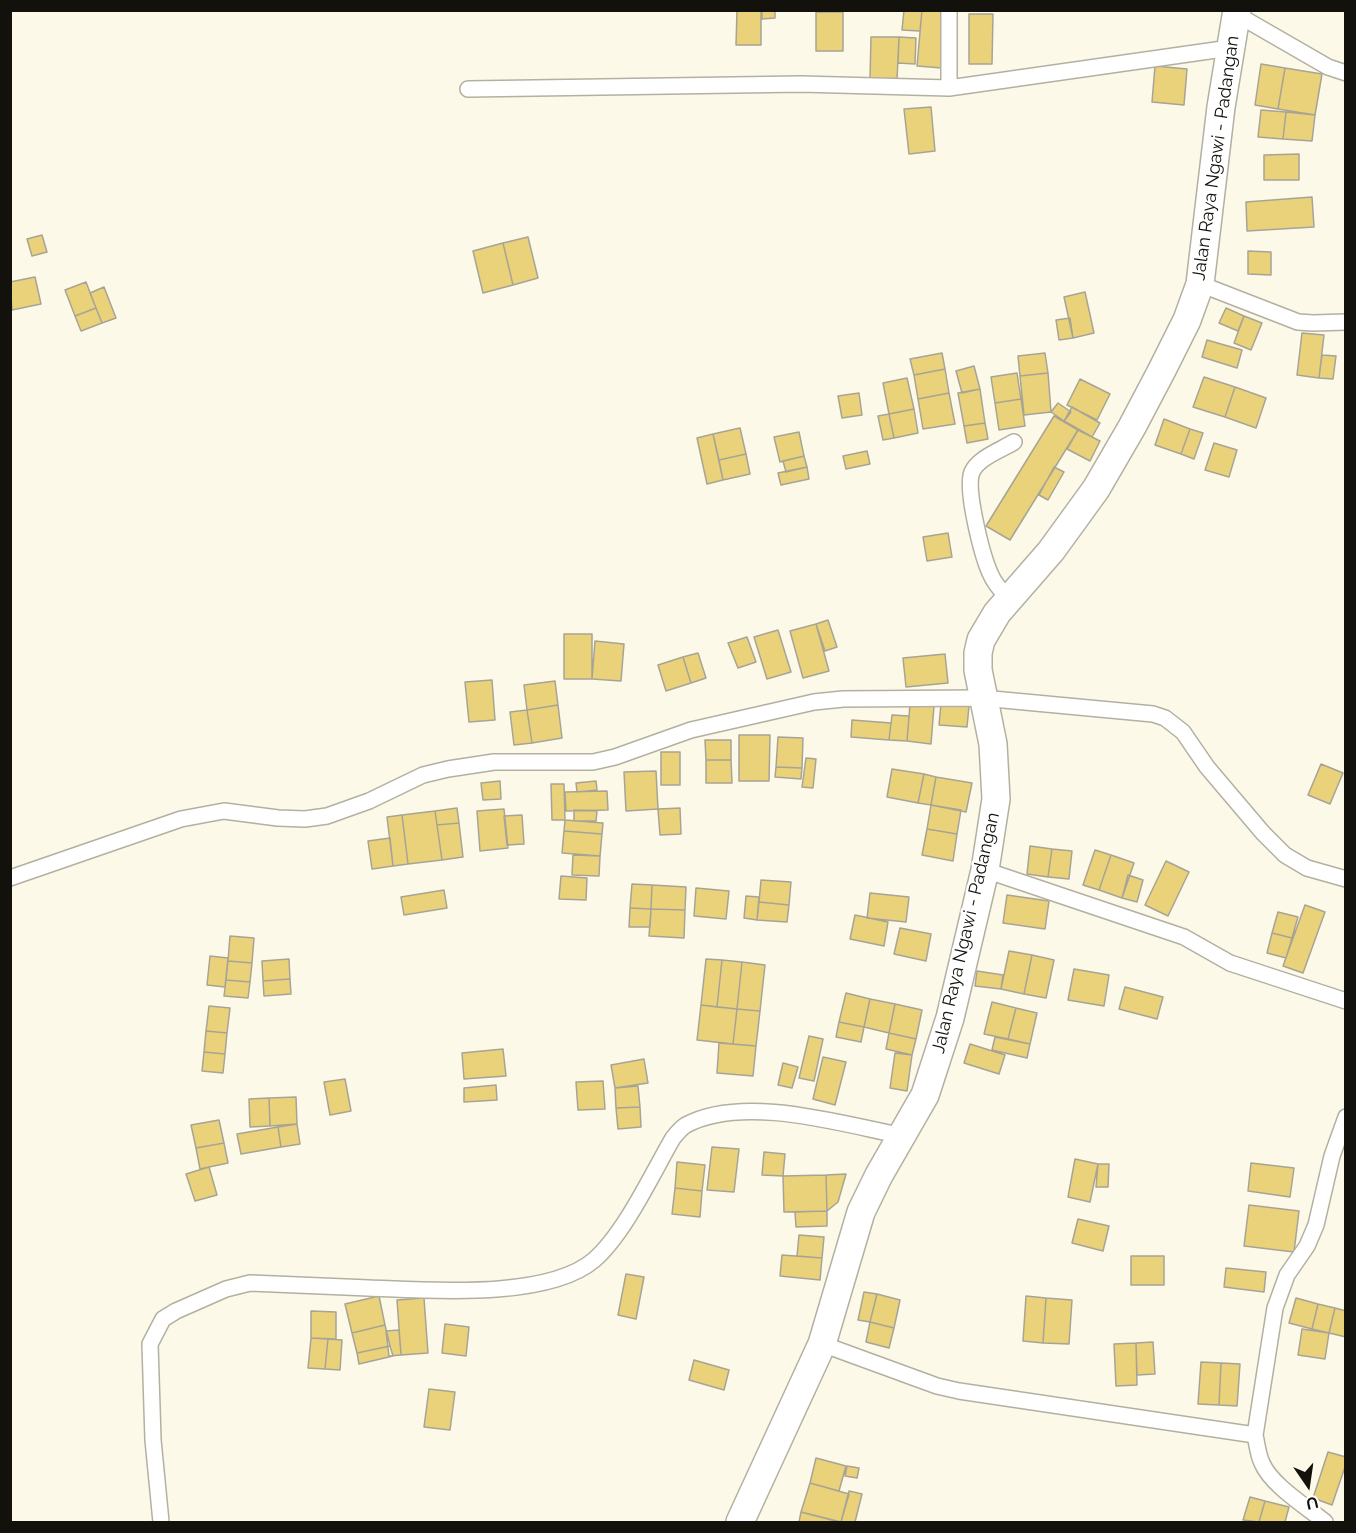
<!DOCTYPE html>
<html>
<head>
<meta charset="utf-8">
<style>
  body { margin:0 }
  #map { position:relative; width:1356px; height:1533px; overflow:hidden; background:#fdf9e9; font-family:Raleway,sans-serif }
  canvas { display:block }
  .frame { position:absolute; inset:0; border:12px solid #12110c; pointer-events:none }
  .north { position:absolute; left:1278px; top:1455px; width:60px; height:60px; -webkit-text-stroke:4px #fff; paint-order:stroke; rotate:167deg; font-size:16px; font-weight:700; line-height:24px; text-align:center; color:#12110c }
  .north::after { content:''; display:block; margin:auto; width:21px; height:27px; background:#12110c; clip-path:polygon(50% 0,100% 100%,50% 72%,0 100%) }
</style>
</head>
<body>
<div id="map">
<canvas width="1356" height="1533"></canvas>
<div class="frame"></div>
<div class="north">U</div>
</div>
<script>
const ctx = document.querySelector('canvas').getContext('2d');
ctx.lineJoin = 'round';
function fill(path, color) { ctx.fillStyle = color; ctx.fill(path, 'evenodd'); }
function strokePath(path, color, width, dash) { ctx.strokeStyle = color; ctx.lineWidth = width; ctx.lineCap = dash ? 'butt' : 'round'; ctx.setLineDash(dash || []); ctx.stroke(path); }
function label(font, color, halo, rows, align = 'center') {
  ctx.font = font + ' Raleway,sans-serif'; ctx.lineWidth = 5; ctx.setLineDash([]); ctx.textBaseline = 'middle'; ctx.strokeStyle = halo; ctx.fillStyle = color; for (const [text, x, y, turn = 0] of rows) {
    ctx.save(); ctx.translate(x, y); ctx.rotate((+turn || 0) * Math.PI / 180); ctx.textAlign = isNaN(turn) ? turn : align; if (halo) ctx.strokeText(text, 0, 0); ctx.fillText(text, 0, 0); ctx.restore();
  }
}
const building = new Path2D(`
  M737,10H761V45H736Z
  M762,10H775V18L762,19Z
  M904,10H922L920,31L902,30Z
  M922,10L947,11L942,68L917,66Z
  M816,12H843V51H816Z
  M969,14H993L992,64H969Z
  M871,37H899L897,80L870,79Z
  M899,37L916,38L915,64L898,63Z
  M1261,64L1285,68L1278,109L1255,105Z
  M1155,66L1187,69L1184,105L1152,102Z
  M1285,68L1322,74L1315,115L1278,109Z
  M931,107L935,151L909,154L904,109Z
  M1261,110L1286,112L1283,139L1258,137Z
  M1286,112L1315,115L1312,141L1283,139Z
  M1299,154V180H1264V155Z
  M1312,197L1314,227L1247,231L1246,202Z
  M42,235L47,252L32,256L27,239Z
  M528,237L538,278L513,285L503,243Z
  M503,243L513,285L483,293L473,251Z
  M1248,251L1271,252V275L1248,274Z
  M35,277L41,304L12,310L10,282Z
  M86,282L96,308L75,316L65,290Z
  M104,287L116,318L102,323L90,293Z
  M1085,292L1094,333L1073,338L1064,297Z
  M96,308L102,323L81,331L75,316Z
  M1226,308L1244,316L1238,331L1219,323Z
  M1244,316L1262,323L1251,350L1234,343Z
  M1070,318L1073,338L1059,340L1056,320Z
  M1302,333L1324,335L1319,378L1297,375Z
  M1207,340L1242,350L1237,368L1202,357Z
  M942,353L945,369L914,375L910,359Z
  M1045,353L1048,373L1020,376L1018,356Z
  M1322,355L1336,356L1333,379L1319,378Z
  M974,366L980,389L962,393L956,371Z
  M945,369L949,393L918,399L914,375Z
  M1017,373L1021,399L995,403L991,377Z
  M1048,373L1051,412L1024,415L1020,376Z
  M1204,377L1235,387L1225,417L1193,407Z
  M907,378L914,409L889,414L883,383Z
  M1080,379L1110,394L1097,420L1067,405Z
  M1235,387L1266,398L1256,428L1225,417Z
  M980,389L985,423L964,426L958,393Z
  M859,393L862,415L842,418L838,396Z
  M949,393L955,424L923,429L918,399Z
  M1021,399L1025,426L999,430L995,403Z
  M1058,403L1071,412L1064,421L1051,412Z
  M1072,407L1100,423L1092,437L1064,421Z
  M914,409L918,433L894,438L889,414Z
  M889,414L894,438L883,440L878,416Z
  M1054,416L1078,430L1010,540L986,526Z
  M1164,419L1190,429L1181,454L1155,445Z
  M985,423L988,439L967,443L964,426Z
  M740,428L746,454L719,460L713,434Z
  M1190,429L1203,433L1194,459L1181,454Z
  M1078,430L1100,441L1090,461L1067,449Z
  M799,432L804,456L780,462L774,437Z
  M713,434L723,480L707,484L697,438Z
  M1214,443L1237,450L1229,477L1205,470Z
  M867,451L870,464L846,469L843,456Z
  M746,454L750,474L723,480L719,460Z
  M804,456L807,467L786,472L783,461Z
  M807,467L809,479L781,485L778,473Z
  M1054,467L1064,472L1048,500L1039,495Z
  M948,533L952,557L927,561L923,537Z
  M828,620L837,647L825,651L816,624Z
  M816,624L829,671L803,678L790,631Z
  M778,630L791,672L767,679L754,637Z
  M564,634H592V679H564Z
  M747,637L756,662L738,668L728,643Z
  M595,641L624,644L621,681L592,679Z
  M698,653L706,678L691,683L683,657Z
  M945,654L948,683L906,687L903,658Z
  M683,657L691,683L666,691L658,665Z
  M492,680L495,720L469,722L465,682Z
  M555,681L558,705L527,710L524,685Z
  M910,704L934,706L931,744L907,741Z
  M941,704L969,706L967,727L939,725Z
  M558,705L562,738L532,743L527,710Z
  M527,710L532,743L514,745L510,712Z
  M892,715L909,716L907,741L889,740Z
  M852,720L891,723L889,740L851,737Z
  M739,735H770L769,781H739Z
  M778,737L803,738L802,768L776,767Z
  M705,740H731V760H706Z
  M661,752H680V785H661Z
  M806,758L816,759L813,788L802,787Z
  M706,760H731L732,783H706Z
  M1321,764L1343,773L1330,804L1308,795Z
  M776,767L802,768L801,779L775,777Z
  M892,769L924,774L918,803L887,797Z
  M656,771L658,809L626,811L624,772Z
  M924,774L936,777L931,805L918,803Z
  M936,777L972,783L966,812L931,805Z
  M500,781L501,799L483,800L481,783Z
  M596,781L597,790L577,792L576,783Z
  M551,784H564L565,820H552Z
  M607,791L608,810L566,811L565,792Z
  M931,805L961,810L957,834L927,829Z
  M457,808L459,823L437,825L435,811Z
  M680,808L681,834L660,835L658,809Z
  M504,809L508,848L480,851L477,811Z
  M574,810L597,811L596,821H574Z
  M435,811L442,860L408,864L402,815Z
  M402,815L408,864L393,866L387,817Z
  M522,815L524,844L507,845L504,816Z
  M565,820L603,823L602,834L564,831Z
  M459,823L463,857L442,860L437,825Z
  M927,829L957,834L953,861L922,855Z
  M564,831L602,834L600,856L562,853Z
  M390,838L393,866L372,869L368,841Z
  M1030,846L1052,849L1048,877L1027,874Z
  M1052,849L1072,851L1069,879L1048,877Z
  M1095,850L1111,855L1099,890L1083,885Z
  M573,855L600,856L599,876L572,875Z
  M1111,855L1134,863L1122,898L1099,890Z
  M1166,861L1189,872L1168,916L1145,905Z
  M1128,875L1143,880L1137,902L1122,898Z
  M561,876L587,878L586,900L559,899Z
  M761,880L791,882L789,905L759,902Z
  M632,884L652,885L651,909L630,908Z
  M652,885L686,887L685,910L651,909Z
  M696,888L729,891L726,919L694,916Z
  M444,890L447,908L404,915L401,897Z
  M870,893L909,897L906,922L867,918Z
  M1007,895L1049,901L1045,929L1003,923Z
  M746,896L759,897L757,920L744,918Z
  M759,902L789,905L787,922L757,920Z
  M1305,905L1325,912L1303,973L1283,966Z
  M630,908L651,909L650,927H629Z
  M651,909L685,910L684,938L649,936Z
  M1278,912L1298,917L1292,938L1272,933Z
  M855,915L888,922L884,946L850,939Z
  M900,928L931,934L926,961L894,954Z
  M1272,933L1292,938L1286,958L1267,953Z
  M230,936L254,938L252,963L228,961Z
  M1009,951L1032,955L1024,994L1001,989Z
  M1032,955L1054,960L1046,998L1024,994Z
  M210,956L228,958L225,987L207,985Z
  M289,959L290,979L263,981L262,961Z
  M706,959L722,960L717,1007L701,1005Z
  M722,960L742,962L737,1009L717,1007Z
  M228,961L252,963L250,982L226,980Z
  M742,962L765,965L760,1011L737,1009Z
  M1074,969L1109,975L1104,1006L1068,1000Z
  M977,971L1003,975L1001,989L975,986Z
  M290,979L291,994L264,996L263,981Z
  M226,980L250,982L248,998L224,996Z
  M1125,987L1163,997L1157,1019L1119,1009Z
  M846,993L870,999L864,1027L839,1022Z
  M870,999L895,1004L889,1033L864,1027Z
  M992,1002L1016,1008L1008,1039L984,1034Z
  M895,1004L922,1010L916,1039L889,1033Z
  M701,1005L737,1009L733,1044L697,1040Z
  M209,1006L230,1008L227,1033L206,1031Z
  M1016,1008L1037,1013L1030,1044L1008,1039Z
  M737,1009L760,1011L756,1046L733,1044Z
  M839,1022L864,1027L861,1042L836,1037Z
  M206,1031L227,1033L225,1054L204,1052Z
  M889,1033L916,1039L912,1055L886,1049Z
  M809,1036L823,1039L814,1081L799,1078Z
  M995,1037L1030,1044L1027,1058L992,1050Z
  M719,1043L756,1046L753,1076L717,1073Z
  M970,1044L1005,1055L999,1074L964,1063Z
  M503,1049L506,1076L464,1079L462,1053Z
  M204,1052L225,1054L223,1073L202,1071Z
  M895,1053L912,1055L907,1091L890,1088Z
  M823,1057L846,1062L835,1105L813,1099Z
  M644,1059L648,1083L615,1088L611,1065Z
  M783,1063L798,1067L792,1088L778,1085Z
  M345,1079L351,1111L330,1115L324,1082Z
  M603,1081L605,1109L578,1110L576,1082Z
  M496,1085L497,1100L464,1102V1088Z
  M638,1086L640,1107L616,1108L615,1088Z
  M296,1097L297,1124L270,1126L269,1098Z
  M269,1098L270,1126L250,1127L249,1099Z
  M640,1107L641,1127L618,1129L616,1108Z
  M219,1120L224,1143L196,1148L191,1125Z
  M297,1124L300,1144L281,1147L278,1127Z
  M278,1127L281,1147L241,1154L237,1134Z
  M224,1143L228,1163L200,1169L196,1148Z
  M712,1147L739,1149L734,1192L707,1190Z
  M764,1152L785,1154L783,1176L762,1175Z
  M1075,1159L1098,1164L1090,1202L1068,1197Z
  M677,1162L705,1165L702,1191L675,1188Z
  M1251,1163L1294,1168L1290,1197L1248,1191Z
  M1098,1164H1109L1108,1187H1096Z
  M209,1167L217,1195L195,1201L186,1174Z
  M846,1174L838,1202L827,1211L826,1175Z
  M826,1175L827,1211L784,1212L783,1176Z
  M675,1188L702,1191L700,1217L672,1214Z
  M1249,1205L1299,1211L1294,1252L1244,1246Z
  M827,1211V1226L796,1227L795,1212Z
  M1078,1219L1109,1226L1103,1251L1072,1243Z
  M799,1235L824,1237L822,1258L797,1256Z
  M782,1255L822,1258L820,1280L780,1276Z
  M1131,1256H1164V1285H1131Z
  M1226,1268L1266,1272L1264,1292L1224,1287Z
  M626,1274L644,1277L636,1319L618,1315Z
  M864,1292L877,1294L870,1322L858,1320Z
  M877,1294L900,1300L894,1328L870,1322Z
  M379,1296L385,1325L352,1333L345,1304Z
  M1026,1296L1046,1298L1043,1343L1023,1341Z
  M424,1298L428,1353L401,1355L397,1300Z
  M1046,1298L1072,1300L1069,1344L1043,1343Z
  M1296,1298L1318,1304L1312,1329L1289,1323Z
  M1318,1304L1335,1308L1329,1333L1312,1329Z
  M1335,1308L1346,1311V1337L1329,1333Z
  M311,1311L336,1312V1339L311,1338Z
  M870,1322L894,1328L889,1348L866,1342Z
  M445,1324L469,1327L466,1356L442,1353Z
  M385,1325L390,1346L357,1353L352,1333Z
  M1302,1329L1329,1333L1325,1359L1298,1355Z
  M399,1330L401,1355L389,1356L386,1331Z
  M311,1338L328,1339L325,1369L308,1368Z
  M328,1339L342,1340L340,1370L325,1369Z
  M1153,1342L1155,1374L1137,1375L1136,1343Z
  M1136,1343L1137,1385L1116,1386L1114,1344Z
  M390,1346L393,1356L359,1364L357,1353Z
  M694,1360L729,1370L724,1390L689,1380Z
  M1201,1362L1221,1363L1219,1405L1198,1404Z
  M1221,1363L1240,1364L1237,1406L1219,1405Z
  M429,1389L455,1392L450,1430L424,1427Z
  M1328,1452L1346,1457V1464L1332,1505L1313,1498Z
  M816,1458L846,1466L839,1491L810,1483Z
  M847,1466L859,1468L857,1478L845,1476Z
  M810,1483L849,1494L841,1522L801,1512Z
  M849,1491L862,1494L855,1522H841Z
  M1250,1497L1265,1501L1259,1522L1243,1520Z
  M1265,1501L1289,1507L1285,1522H1259Z
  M801,1512L839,1522H799Z`);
const street = new Path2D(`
  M949,10V88
  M1236,14L1328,67L1346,73
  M468,89L801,84L949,88L1230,48
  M1200,284L1298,322L1313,323L1346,322
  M1009,599C1001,591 994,583 990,573C982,555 965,489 972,472C978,458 1001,450 1014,442
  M985,870L1184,937L1230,963L1346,1001
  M10,878L181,819L224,811L278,818L305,819L327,816L369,801L423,775L448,769L494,762H593L615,757L691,730L814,702L843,699L982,698L1153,714L1165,718L1183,732L1207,767L1263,833L1285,855L1307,868L1346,879
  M822,1344L937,1386L959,1391L1255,1435L1275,1308L1287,1275L1307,1246L1316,1225L1332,1156L1346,1117
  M1255,1435C1257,1444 1258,1455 1262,1463C1271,1485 1307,1507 1325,1522
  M161,1522L153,1440L150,1344L163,1319L176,1311L226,1289L250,1283C290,1285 329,1286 368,1288C428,1290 547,1300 594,1260C625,1233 652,1174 673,1138C677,1133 681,1128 686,1125C743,1094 842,1124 903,1136`);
const highway = new Path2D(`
  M740,1522L822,1344L861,1212L879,1175L925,1095L950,1018L985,870L996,799L993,744L978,670V653L981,640L997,613L1051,551L1096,489L1132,427L1162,370L1187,320L1200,284L1221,107L1237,10`);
const streetNames = [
  ["Jalan Raya Ngawi - Padangan",1216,158,-82],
  ["Jalan Raya Ngawi - Padangan",966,933,-77]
];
fill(building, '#ead27a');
strokePath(building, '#a8a495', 1.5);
strokePath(street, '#b4b0a1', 18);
strokePath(highway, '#b4b0a1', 30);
strokePath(street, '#fff', 15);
strokePath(highway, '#fff', 27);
label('18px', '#12110c', '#fff', streetNames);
</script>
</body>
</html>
